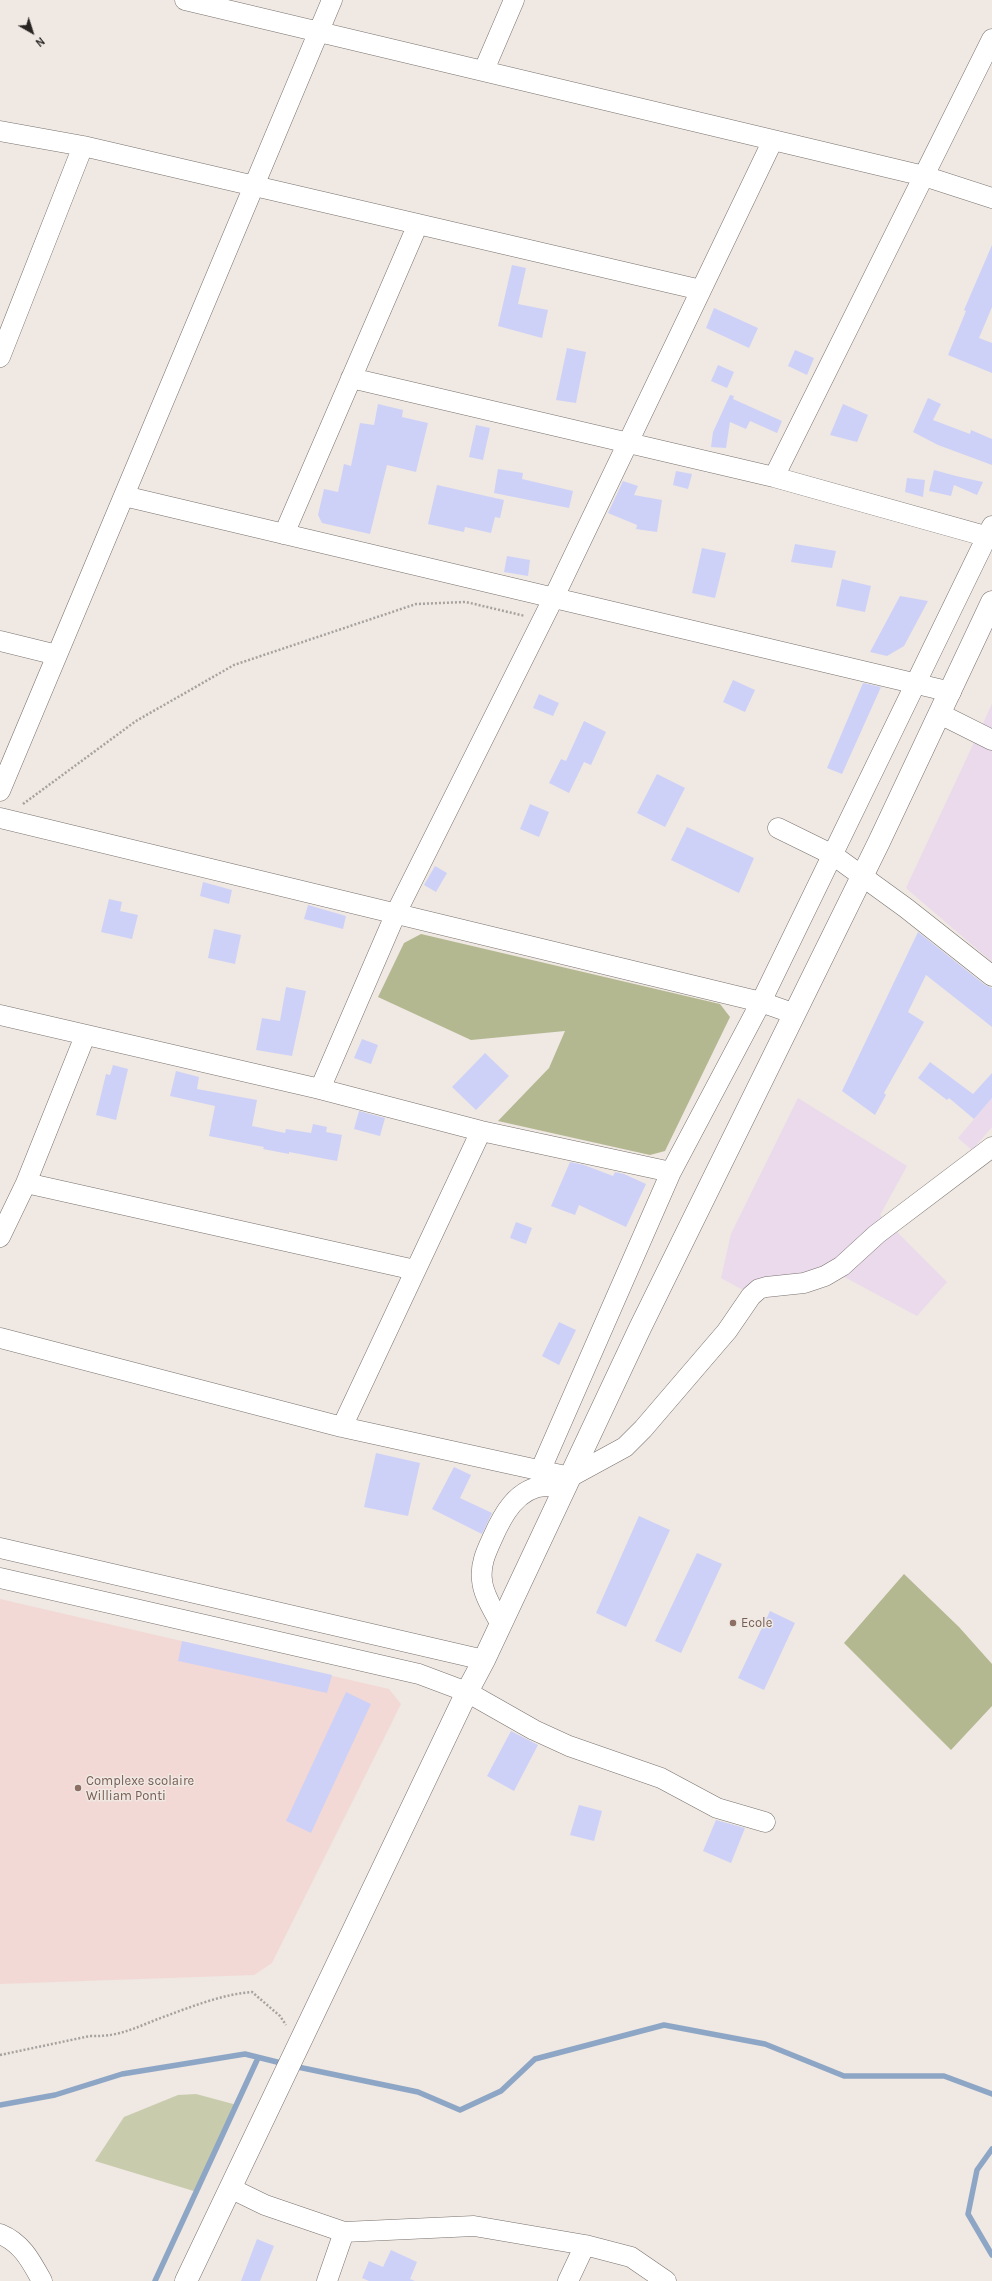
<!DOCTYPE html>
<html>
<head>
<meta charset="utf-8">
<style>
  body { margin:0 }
  #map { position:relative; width:992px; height:2281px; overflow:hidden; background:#efe8e3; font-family:Karla,sans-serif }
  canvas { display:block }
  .north { position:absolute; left:12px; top:12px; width:40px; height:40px; -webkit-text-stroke:3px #efe8e3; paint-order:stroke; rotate:141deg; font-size:11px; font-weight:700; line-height:16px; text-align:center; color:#272422 }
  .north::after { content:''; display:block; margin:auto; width:14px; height:18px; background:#272422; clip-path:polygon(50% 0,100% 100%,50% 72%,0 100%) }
</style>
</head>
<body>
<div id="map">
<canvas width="992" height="2281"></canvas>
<div class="north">N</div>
</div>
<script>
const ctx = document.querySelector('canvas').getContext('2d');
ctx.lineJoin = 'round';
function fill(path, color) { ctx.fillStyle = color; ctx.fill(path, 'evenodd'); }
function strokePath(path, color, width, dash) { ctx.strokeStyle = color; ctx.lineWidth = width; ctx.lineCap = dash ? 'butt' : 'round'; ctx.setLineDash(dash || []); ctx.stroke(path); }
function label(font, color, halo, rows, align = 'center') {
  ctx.font = font + ' Karla,sans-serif'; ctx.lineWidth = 3; ctx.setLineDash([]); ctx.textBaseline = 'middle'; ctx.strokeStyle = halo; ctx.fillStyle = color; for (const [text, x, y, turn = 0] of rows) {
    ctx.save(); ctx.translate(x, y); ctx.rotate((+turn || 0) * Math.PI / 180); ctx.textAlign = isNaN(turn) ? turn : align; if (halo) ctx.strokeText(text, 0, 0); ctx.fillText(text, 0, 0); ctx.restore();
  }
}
const commercial = new Path2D(`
  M992,704V962L906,888Z
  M798,1098L907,1166L880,1215L947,1282L917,1316L826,1267L802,1281L741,1289L721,1278L731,1234Z
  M992,1098V1127L972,1150L958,1138Z`);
const education = new Path2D(`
  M0,1599L389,1689L401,1704L272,1963L254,1975L0,1984Z`);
const green = new Path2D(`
  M196,2094L237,2105L197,2192L95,2161L124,2117L178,2095Z`);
const forest = new Path2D(`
  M421,934L720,1004L730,1017L665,1151L650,1155L498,1121L549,1068L565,1031L471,1040L378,997L404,943Z
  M904,1574L959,1627L992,1664V1706L951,1750L844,1643Z`);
const stream = new Path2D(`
  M293,2066L418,2092L460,2110L501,2091L535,2059L664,2025L765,2044L844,2076H944L992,2094
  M0,2105L55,2095L122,2074L245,2054L285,2064
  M992,2149L977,2170L968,2214L992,2255
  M155,2281L258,2058`);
const building = new Path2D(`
  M992,245V307L979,338L992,343V373L948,355L966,311L964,310Z
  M512,265L526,268L518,304L548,310L542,338L498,326Z
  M714,308L758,328L749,348L706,328Z
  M567,348L586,352L576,403L556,400Z
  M795,350L814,358L807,375L788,366Z
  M718,365L734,372L727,388L711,381Z
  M730,395L734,396L733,399L782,421L777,433L750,421L746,429L730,422L726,448L711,447L713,432Z
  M928,398L941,404L933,420L970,434L971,430L992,439V465L938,445L913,432Z
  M378,404L403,410L402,417L428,423L416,472L387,465L370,534L322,523L318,515L324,489L338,492L344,464L351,466L360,423L374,425Z
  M843,404L868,415L857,442L830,435Z
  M476,425L490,428L483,460L469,457Z
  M498,469L523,473L522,479L573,491L569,508L494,493Z
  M934,470L956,476L983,482L977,495L954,485L951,496L929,491Z
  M676,471L692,474L688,489L673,485Z
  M907,478L925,480L923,497L905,492Z
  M623,481L638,486L634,495L662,500L657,532L636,529L637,525L608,513Z
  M437,485L504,500L500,518L495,517L491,533L465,527L464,532L428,524Z
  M795,544L836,551L832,568L791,562Z
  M702,548L726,553L715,598L692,593Z
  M507,556L530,560L528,576L504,572Z
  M842,579L871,586L865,612L836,606Z
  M900,596L928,601L904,646L887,656L870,652Z
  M733,680L755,690L745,712L723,702Z
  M863,683L881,687L842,774L827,768Z
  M539,694L559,703L553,716L533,708Z
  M584,721L606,732L591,765L584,762L569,793L549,783L561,759L566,761Z
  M657,774L685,788L665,827L637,813Z
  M530,804L549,812L539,837L520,829Z
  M687,827L754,858L739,893L671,860Z
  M435,866L447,873L436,892L424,885Z
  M203,882L232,890L229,904L200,896Z
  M109,899L122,902L120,911L138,915L132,939L101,932Z
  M308,905L346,916L343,929L304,919Z
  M214,929L241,935L235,964L208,958Z
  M918,932L985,985L992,988V1027L926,975L908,1012L924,1022L884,1093L886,1095L875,1115L842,1091Z
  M286,987L306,991L292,1056L256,1050L262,1018L280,1021Z
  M362,1039L378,1045L371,1064L354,1058Z
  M485,1053L509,1076L476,1110L452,1087Z
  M930,1062L973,1094L992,1073V1098L974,1119L949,1098L947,1100L918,1078Z
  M113,1065L128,1069L116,1120L96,1115L106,1074L110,1075Z
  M176,1071L199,1077L197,1089L257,1100L252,1126L285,1133L286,1129L311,1133L313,1124L327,1127L326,1132L342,1135L337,1161L289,1152V1154L263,1149L264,1147L209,1136L215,1106L170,1096Z
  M359,1111L385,1118L380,1136L354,1129Z
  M570,1162L584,1165L613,1176L615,1172L624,1174L646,1184L626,1227L579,1205L575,1215L551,1206Z
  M516,1222L532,1228L526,1244L510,1238Z
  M559,1322L576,1330L559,1365L542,1356Z
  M376,1453L420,1463L408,1516L364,1507Z
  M454,1467L471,1475L460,1498L492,1513L482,1534L432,1509Z
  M639,1516L670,1530L626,1627L596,1613Z
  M697,1553L722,1564L681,1653L655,1641Z
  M770,1611L795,1623L764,1690L738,1678Z
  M182,1641L332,1675L327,1693L178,1661Z
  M346,1692L371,1704L311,1833L286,1821Z
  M511,1731L538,1745L514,1791L487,1776Z
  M579,1805L602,1811L594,1841L570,1835Z
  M716,1820L745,1828L731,1863L703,1851Z
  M257,2239L274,2246L260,2281H241Z
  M391,2250L417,2262L410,2279L415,2281H369L362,2278L369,2261L383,2267Z`);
const path = new Path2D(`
  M23,804L136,721L234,665L416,604L466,602L525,616
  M0,2055L90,2036C122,2037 138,2026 166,2016C193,2006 224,1994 252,1992L280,2016L286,2025`);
const minor = new Path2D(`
  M185,0L924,176L992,198
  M484,70L514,0
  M0,131L83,146L701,290
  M0,357L83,146
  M351,378L774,477L992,538
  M774,477L992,39
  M124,496L951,692
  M284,534L418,224
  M0,641L57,655
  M940,714L992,740
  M0,791L332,0
  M0,818L761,1002L795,1014
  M778,828L833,855L906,908L992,976
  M0,1015L320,1089L481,1131L671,1172
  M320,1089L396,913L554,597L773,140
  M26,1183L415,1270
  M0,1237L26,1183L85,1036
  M0,1338L342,1427L570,1477L625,1447L643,1429L727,1331L751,1296L759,1289L766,1287L804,1283L825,1276L842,1266L877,1234L992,1147
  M342,1427L481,1131
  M541,1469L671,1172L761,1002L992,526
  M0,1548L484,1660
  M0,1578L419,1674L467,1692L534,1730L569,1746L661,1778L717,1808L765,1822
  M501,1625C494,1611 483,1595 482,1580C480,1565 486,1552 492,1539C502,1516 517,1487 546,1486C552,1486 559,1488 564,1489
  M230,2188L265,2205L344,2232L474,2226L585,2245L631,2257L666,2281
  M0,2234C22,2243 31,2261 42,2281
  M327,2281L344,2232
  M568,2281L585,2245`);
const highway = new Path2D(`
  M186,2281L467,1692L484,1660L640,1328L879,842L992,602`);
const markers = [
  [733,1623,4,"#8d6e63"],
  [78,1788,4,"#8d6e63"]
];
const educationNames = [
  ["Ecole",741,1623],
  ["Complexe scolaire",86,1781],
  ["William Ponti",86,1796]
];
fill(commercial, '#eadaec');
fill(education, '#f3d9d5');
fill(green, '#c9ccac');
fill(forest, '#b4b891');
strokePath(stream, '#8ea6c5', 5.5);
fill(building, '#ced1f7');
strokePath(minor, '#78716d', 21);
strokePath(highway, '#78716d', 23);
strokePath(path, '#a7a29e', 2.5, [2, 2]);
strokePath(minor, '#fff', 20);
strokePath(highway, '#fff', 22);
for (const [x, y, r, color] of markers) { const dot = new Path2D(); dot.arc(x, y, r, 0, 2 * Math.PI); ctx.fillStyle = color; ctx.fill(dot); strokePath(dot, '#efe8e3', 1.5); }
label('13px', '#785e54', '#efe8e3', educationNames, 'left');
</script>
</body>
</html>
